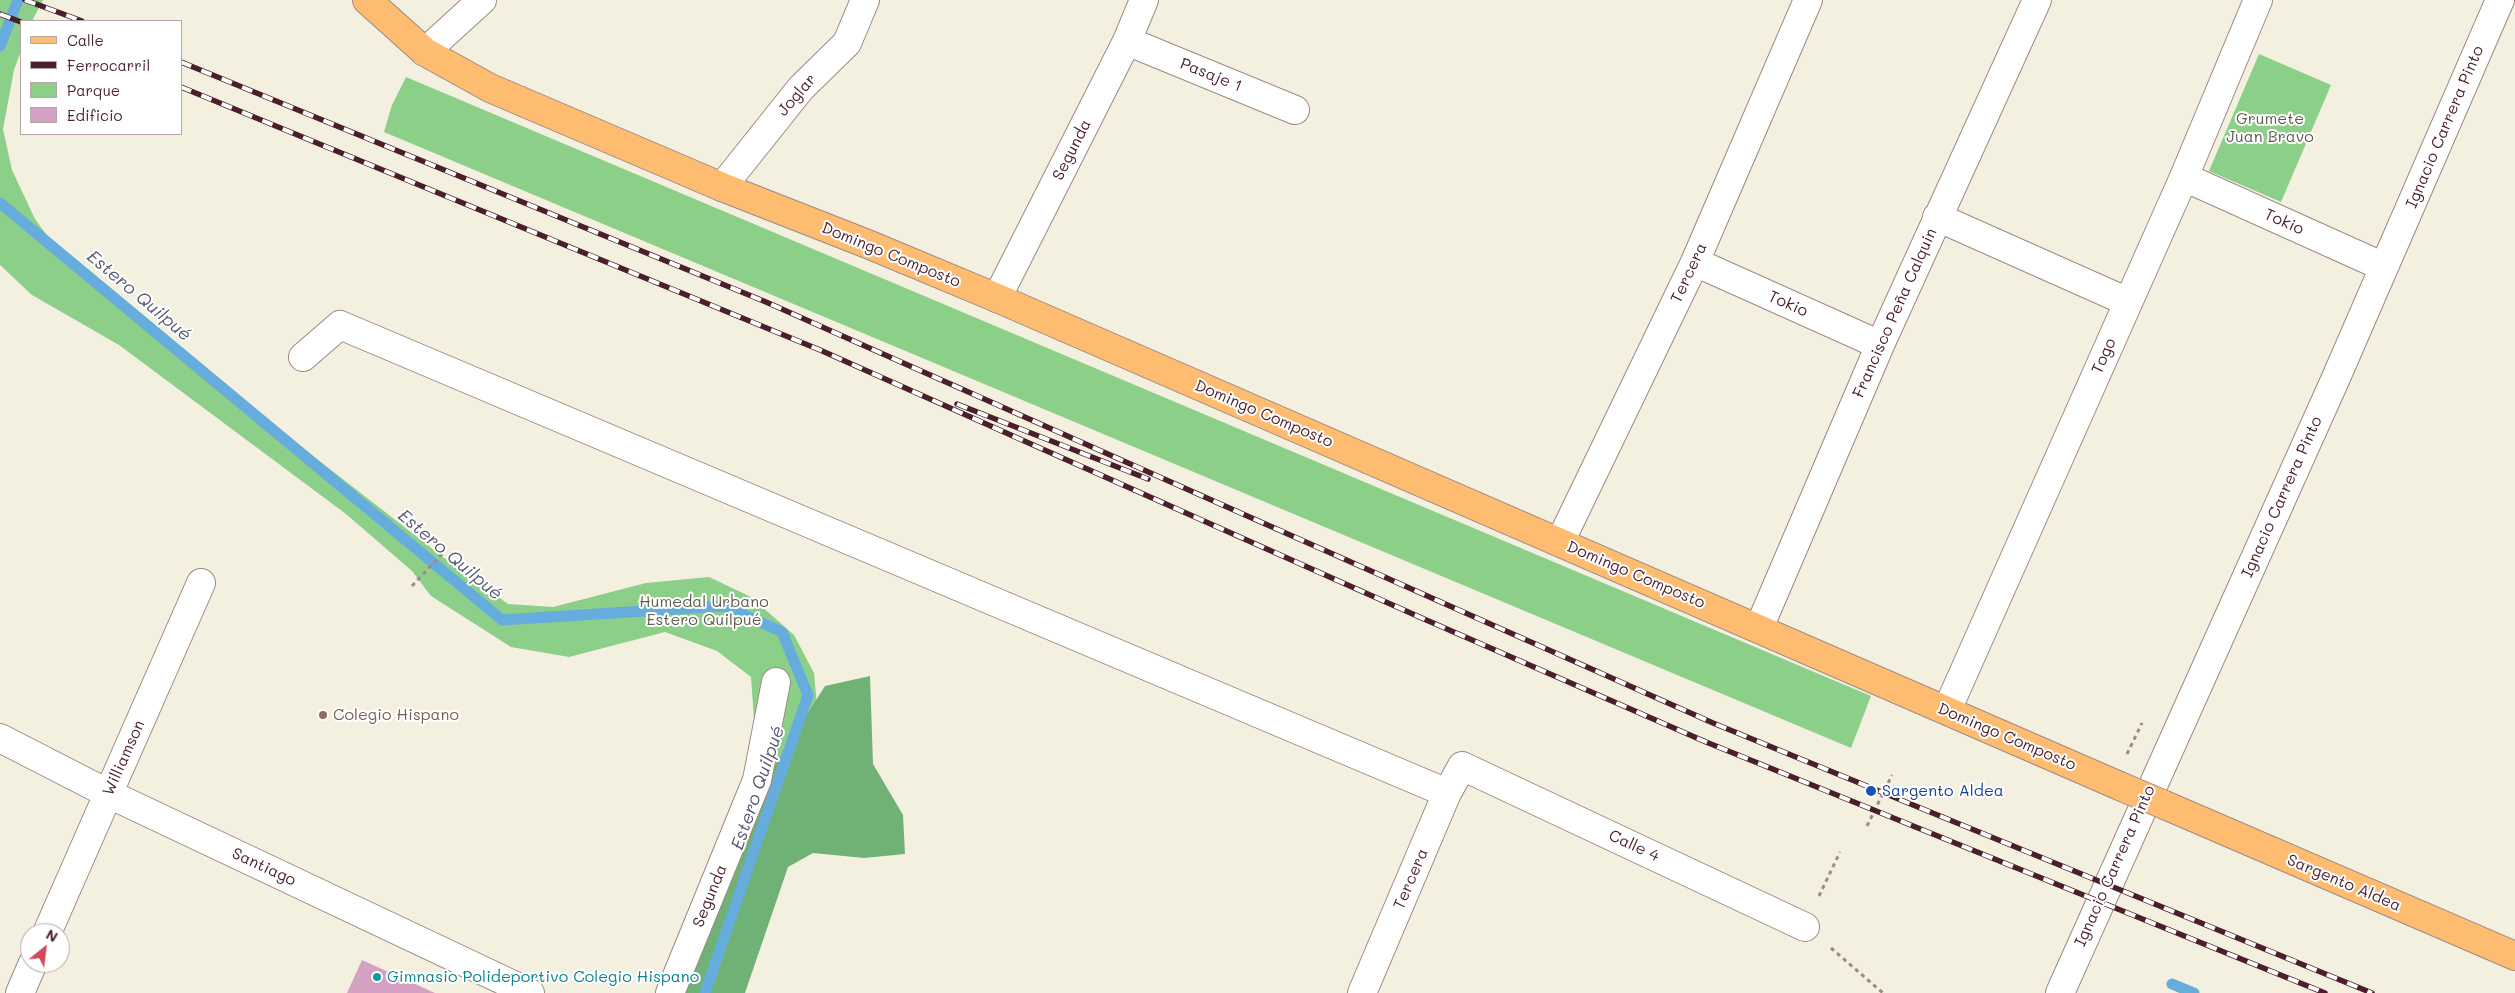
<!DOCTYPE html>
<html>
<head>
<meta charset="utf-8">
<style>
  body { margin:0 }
  #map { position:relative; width:2515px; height:993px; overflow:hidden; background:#f4f0df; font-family:Mali,sans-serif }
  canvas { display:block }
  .legend { position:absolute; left:20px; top:20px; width:162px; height:115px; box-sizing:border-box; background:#fff; border:1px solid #b7a5aa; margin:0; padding:6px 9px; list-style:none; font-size:15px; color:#4a1f2b }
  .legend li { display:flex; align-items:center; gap:10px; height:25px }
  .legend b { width:25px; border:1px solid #b7a5aa }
  .north { position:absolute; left:20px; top:923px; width:50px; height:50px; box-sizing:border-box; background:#fff; border:1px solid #b7a5aa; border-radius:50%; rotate:29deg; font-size:14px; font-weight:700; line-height:20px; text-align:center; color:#4a1f2b }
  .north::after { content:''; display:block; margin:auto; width:18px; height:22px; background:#d1495b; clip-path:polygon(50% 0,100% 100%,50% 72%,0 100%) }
</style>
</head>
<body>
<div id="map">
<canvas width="2515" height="993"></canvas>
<ul class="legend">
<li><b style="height:6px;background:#febc71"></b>Calle</li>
<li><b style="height:6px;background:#4a1f2b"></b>Ferrocarril</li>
<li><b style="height:14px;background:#8bcf89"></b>Parque</li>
<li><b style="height:14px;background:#d5a1c3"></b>Edificio</li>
</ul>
<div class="north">N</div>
</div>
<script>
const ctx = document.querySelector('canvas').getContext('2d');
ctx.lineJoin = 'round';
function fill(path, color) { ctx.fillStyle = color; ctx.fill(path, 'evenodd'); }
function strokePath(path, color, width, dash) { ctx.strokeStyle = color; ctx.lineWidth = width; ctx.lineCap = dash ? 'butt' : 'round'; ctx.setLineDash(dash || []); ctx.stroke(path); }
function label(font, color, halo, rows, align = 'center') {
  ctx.font = font + ' Mali,sans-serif'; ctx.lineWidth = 4; ctx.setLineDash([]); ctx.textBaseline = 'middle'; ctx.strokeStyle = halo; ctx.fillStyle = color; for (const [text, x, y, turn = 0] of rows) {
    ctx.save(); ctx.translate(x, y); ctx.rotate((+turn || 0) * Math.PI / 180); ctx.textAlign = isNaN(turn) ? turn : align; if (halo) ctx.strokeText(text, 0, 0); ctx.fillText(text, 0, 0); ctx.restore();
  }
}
const green = new Path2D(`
  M0,0H43L32,21H21V51L14,70L3,129L12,170L35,219L70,267L443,557L508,604L553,607L646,583L709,577L751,597L794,635L814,673L817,706L725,993L757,762L751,677L717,651L665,632L569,657L511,647L431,596L412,571L346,514L119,345L32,295L0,265Z
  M2259,54L2331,85L2281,202L2209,171Z
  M406,77L1871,696L1851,748L384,132L392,105Z`);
const forest = new Path2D(`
  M870,676L873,764L903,815L905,854L864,858L813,853L788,867L745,993H679L770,773L825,686Z`);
const stream = new Path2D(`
  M0,46L18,0
  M0,203L502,620L724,606L782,632L808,695L705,993
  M2172,984L2194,993`);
const building = new Path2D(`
  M362,960L435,993H347Z`);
const path = new Path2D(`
  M412,586L442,554
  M2127,754L2142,723
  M1867,826L1892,775
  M1819,896L1840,852
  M1831,948L1883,993`);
const minor = new Path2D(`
  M1127,41L1295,110
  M425,52L482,0
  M2184,177L2384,267
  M722,187L801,88L847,43L865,0
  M1937,217L2128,302
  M1695,262L1880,345
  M997,298L1127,41L1144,0
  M303,357L340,325L1447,793
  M1560,542L1695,262L1808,0
  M1759,628L1880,345L2037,0
  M1947,710L2184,177L2258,0
  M0,738L109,794L530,993
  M47,933L201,583
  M20,993L33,963
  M670,993L757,780L776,682
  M1362,993L1447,793L1462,766L1805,927
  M2060,993L2335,380L2500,0`);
const major = new Path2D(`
  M367,0L425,52L490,88L722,187L870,245L997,298L2122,787
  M2167,806L2515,956`);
const rail = new Path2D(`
  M25,0L82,21
  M0,14L21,22
  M181,62L766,302L1713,723L2372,993
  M181,87L820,350L1424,619L1706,742L2325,993
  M957,404L1148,479`);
const majorBridge = new Path2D(`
  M2122,787L2167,806`);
const markers = [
  [323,715,5,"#8d6e63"],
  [1871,791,6,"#1a4fb4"],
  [377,977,5,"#0f9aa8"]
];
const streetNames = [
  ["Pasaje 1",1211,75,22],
  ["Joglar",797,95,-49],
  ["Ignacio Carrera Pinto",2445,127,-67],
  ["Segunda",1072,150,-63],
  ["Tokio",2284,222,24],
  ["Domingo Composto",891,255,22],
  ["Tercera",1689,273,-65],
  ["Tokio",1788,304,24],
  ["Francisco Peña Calquin",1895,313,-66],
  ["Togo",2104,356,-66],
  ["Domingo Composto",1264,414,23],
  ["Ignacio Carrera Pinto",2282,497,-66],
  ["Domingo Composto",1636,575,23],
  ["Domingo Composto",2007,737,23],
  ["Williamson",124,758,-66],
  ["Calle 4",1634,846,25],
  ["Ignacio Carrera Pinto",2115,866,-66],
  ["Santiago",264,867,25],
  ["Tercera",1411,879,-67],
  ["Sargento Aldea",2344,883,23],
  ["Segunda",710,896,-68]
];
const parkNames = [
  ["Grumete",2270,119],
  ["Juan Bravo",2270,137],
  ["Humedal Urbano",704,602],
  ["Estero Quilpué",704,620]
];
const educationNames = [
  ["Colegio Hispano",333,715]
];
const transitNames = [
  ["Sargento Aldea",1882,791]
];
const cultureNames = [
  ["Gimnasio Polideportivo Colegio Hispano",387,977]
];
const waterNames = [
  ["Estero Quilpué",139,296,40],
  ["Estero Quilpué",450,555,40],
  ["Estero Quilpué",758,788,-71]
];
fill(green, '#8bcf89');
fill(forest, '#70b275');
strokePath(stream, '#66addd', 11);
fill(building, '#d5a1c3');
strokePath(minor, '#9f8885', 30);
strokePath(major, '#9f8885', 30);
strokePath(path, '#9f8885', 3, [4, 4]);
strokePath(minor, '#fff', 28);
strokePath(major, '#febc71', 28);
strokePath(rail, '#4a1f2b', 5.5);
strokePath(rail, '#fff', 4, [11]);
strokePath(majorBridge, '#9f8885', 30, []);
strokePath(majorBridge, '#febc71', 28);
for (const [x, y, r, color] of markers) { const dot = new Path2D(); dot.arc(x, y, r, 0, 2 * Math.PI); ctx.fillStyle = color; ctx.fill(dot); strokePath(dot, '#fff', 2); }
label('16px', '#4a1f2b', '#fff', streetNames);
label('16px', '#615d4c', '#fff', parkNames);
label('16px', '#785e54', '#fff', educationNames, 'left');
label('16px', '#164399', '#fff', transitNames, 'left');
label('16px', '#0d838f', '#fff', cultureNames, 'left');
label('italic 18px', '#555872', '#fff', waterNames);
</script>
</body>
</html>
